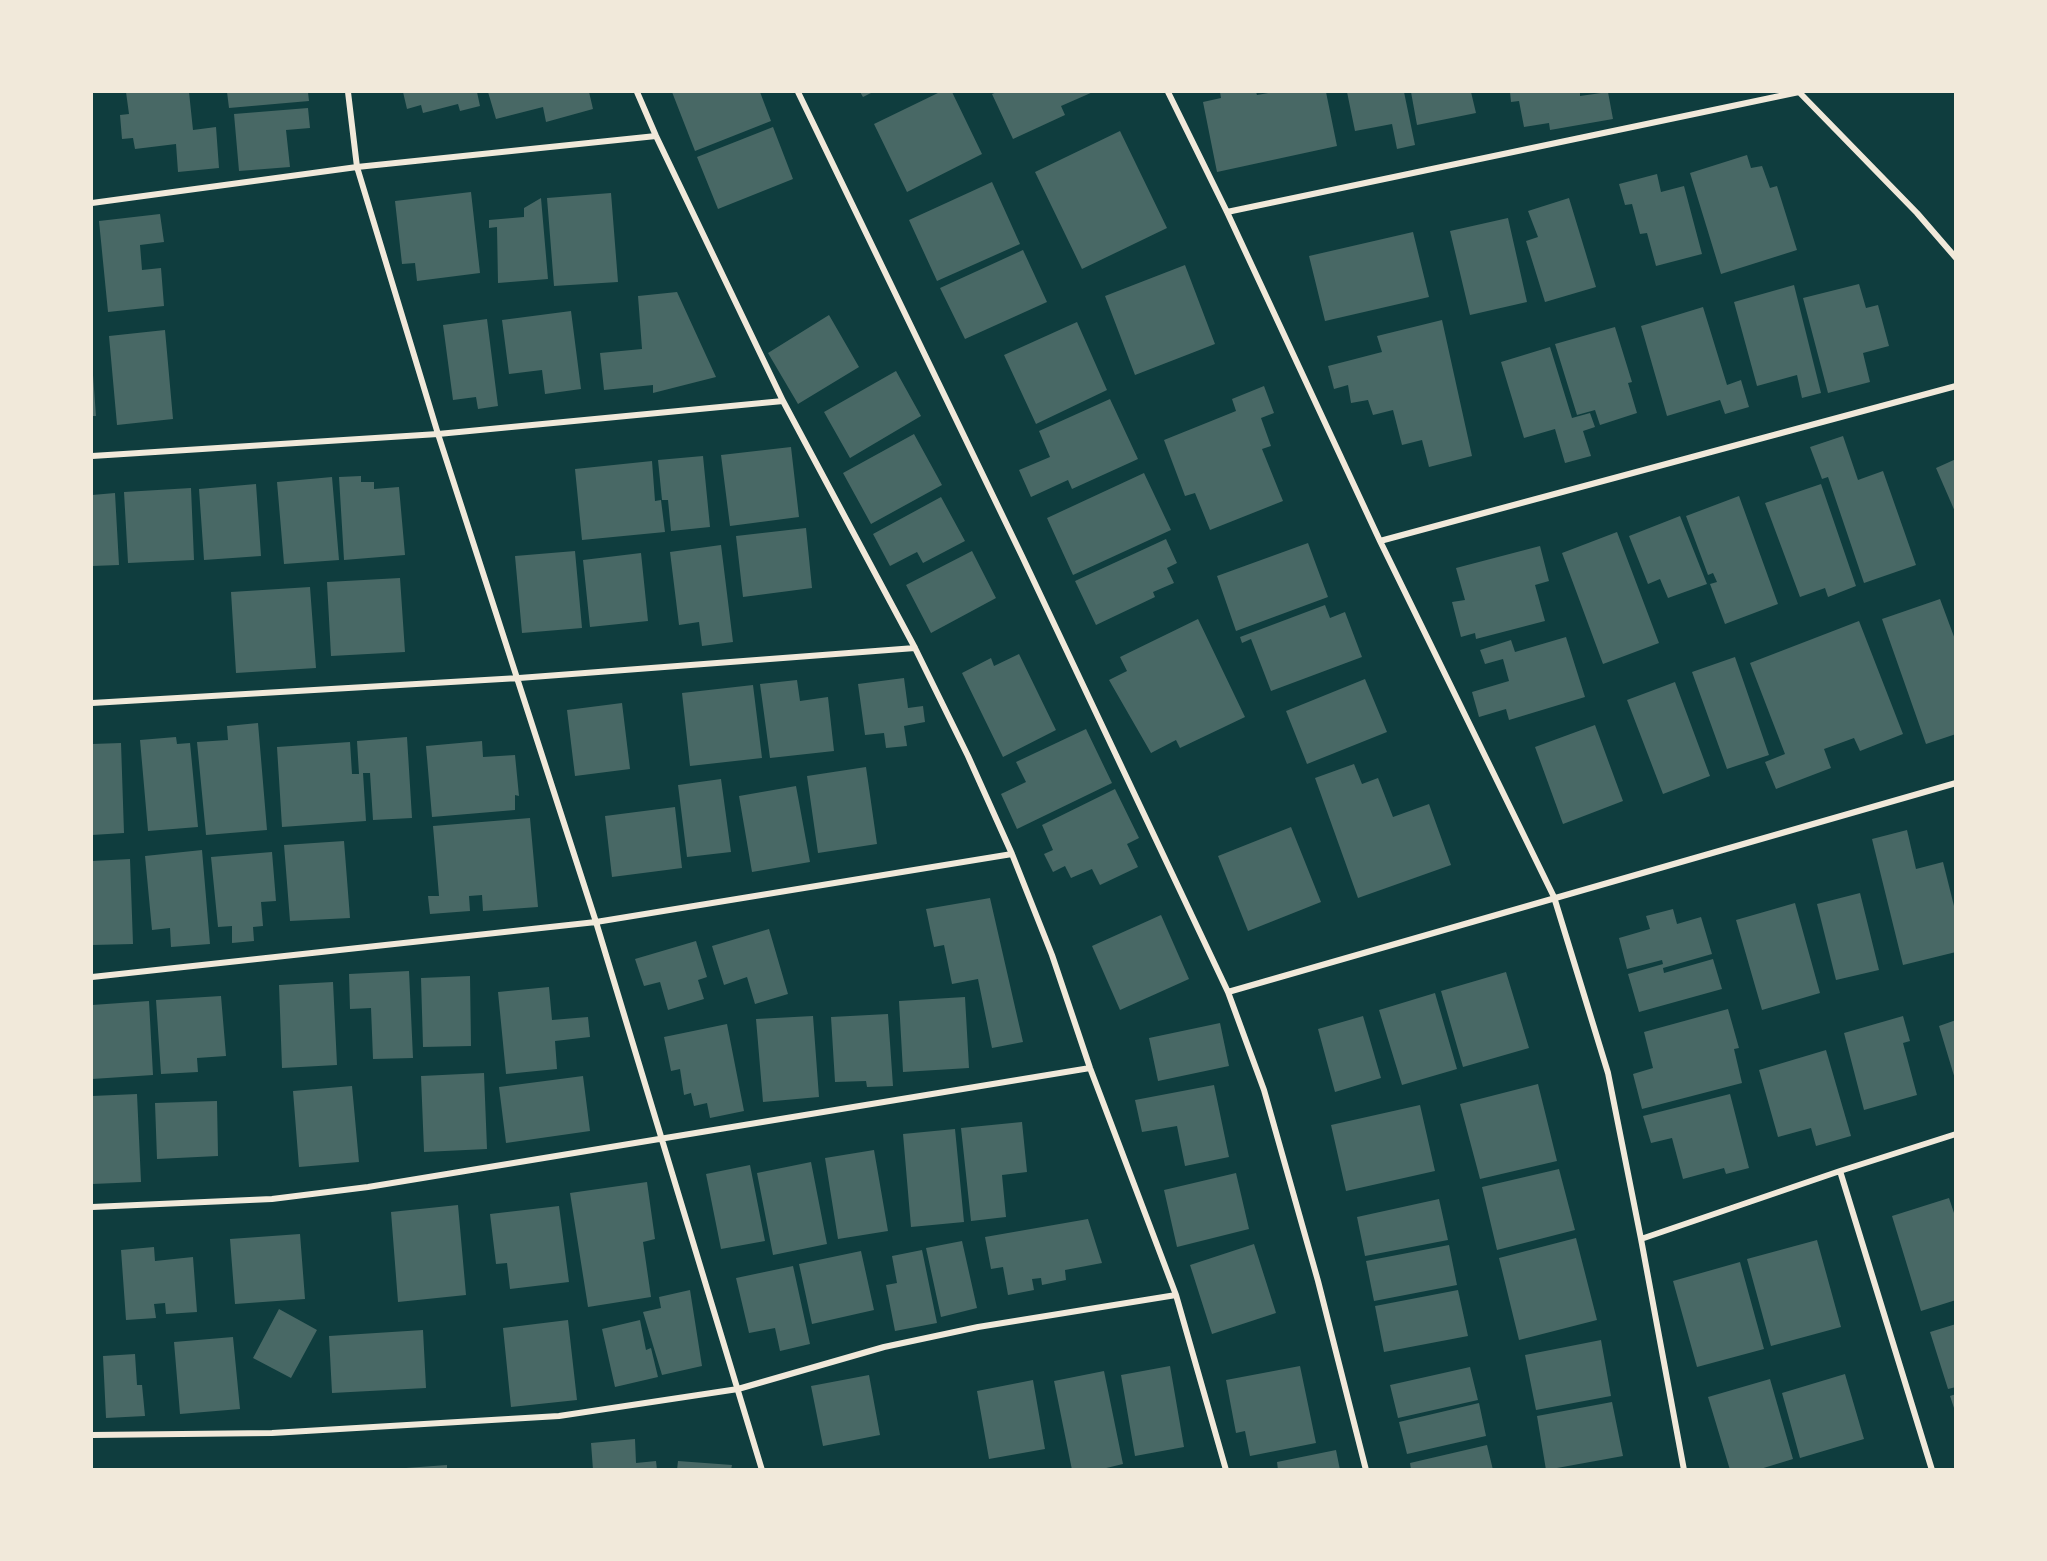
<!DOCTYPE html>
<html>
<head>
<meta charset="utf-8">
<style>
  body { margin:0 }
  #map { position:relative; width:2047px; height:1561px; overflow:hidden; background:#0f3d3e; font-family:"Space Grotesk",sans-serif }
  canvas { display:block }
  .frame { position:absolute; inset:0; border:93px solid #f1e9da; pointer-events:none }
</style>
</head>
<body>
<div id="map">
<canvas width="2047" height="1561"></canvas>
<div class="frame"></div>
</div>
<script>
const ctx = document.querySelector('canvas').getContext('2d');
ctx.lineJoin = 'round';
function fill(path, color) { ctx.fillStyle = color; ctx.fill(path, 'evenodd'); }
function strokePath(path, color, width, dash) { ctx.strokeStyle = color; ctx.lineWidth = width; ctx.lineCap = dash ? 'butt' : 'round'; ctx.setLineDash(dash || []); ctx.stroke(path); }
const building = new Path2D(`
  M126,92H189L193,130L216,127L219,168L178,172L176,144L135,149L133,138L122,139L120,115L129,114Z
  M227,92H308L309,101L229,108Z
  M403,92H477L480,106L460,111L458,104L423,113L421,105L407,109Z
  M488,92H589L593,109L546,122L543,107L496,119Z
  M672,92H760L771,121L695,151Z
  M860,92H873L863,97Z
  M940,92H952L982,154L907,192L874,124Z
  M997,92H1093L1061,106L1065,115L1013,139L992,94Z
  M1220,92H1256L1257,95L1274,92H1326L1337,146L1217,172L1203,102L1221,98Z
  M1347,92H1404L1415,145L1397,149L1392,124L1355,131Z
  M1411,92H1471L1476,113L1417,125Z
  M1510,92H1580V96L1608,92L1613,119L1550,130L1549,123L1524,127L1519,101L1511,102Z
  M308,108L310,128L286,130L290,167L239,171L234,114Z
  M773,127L793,179L718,209L697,157Z
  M1120,131L1167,228L1082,269L1035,172Z
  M1747,155L1751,168L1762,166L1770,188L1777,186L1797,250L1721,274L1690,173Z
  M1657,174L1661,192L1684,186L1702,254L1656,266L1647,233L1640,234L1632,204L1625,205L1619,184Z
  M992,182L1020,244L937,281L909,220Z
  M471,192L480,273L417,281L415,263L402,264L395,201Z
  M611,193L618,282L554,286L547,198Z
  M541,198L548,279L498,283L497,227L489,228V220L524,217V208Z
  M1569,198L1596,287L1545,302L1526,241L1538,237L1528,211Z
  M160,214L164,242L140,245L142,270L161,268L164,306L108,312L99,221Z
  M1508,218L1527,302L1470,315L1450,231Z
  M1413,232L1429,297L1325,321L1309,256Z
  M1023,250L1047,302L965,339L940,288Z
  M1185,265L1215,344L1135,375L1105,296Z
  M1859,284L1866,308L1878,305L1889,346L1863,353L1870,382L1828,393L1803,298Z
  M1794,285L1821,393L1802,398L1797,375L1757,386L1734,302Z
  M677,292L716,377L653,393V385L604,390L600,353L642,349L638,296Z
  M1703,307L1727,385L1741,380L1749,407L1725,414L1720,400L1667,416L1641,326Z
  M571,311L581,389L545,394L542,370L509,374L502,320Z
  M829,315L859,367L798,404L768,353Z
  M487,319L498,406L478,409L476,397L453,400L443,325Z
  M1442,320L1472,456L1429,467L1422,440L1402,445L1393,410L1373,415L1368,400L1351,403L1348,385L1334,389L1328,366L1382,352L1377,336Z
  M1077,322L1107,390L1036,424L1004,355Z
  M1615,327L1632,382L1628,383L1637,413L1600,425L1595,410L1577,415L1555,344Z
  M165,330L173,419L117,425L109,336Z
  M1550,347L1572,418L1590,413L1595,427L1583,431L1591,456L1565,463L1555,429L1524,438L1501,362Z
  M896,371L921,416L850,458L824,412Z
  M92,375H93L96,416H92Z
  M1264,386L1274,413L1261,418L1271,446L1262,449L1283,501L1210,530L1195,493L1185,496L1164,440L1236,411L1232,399Z
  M1110,399L1138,459L1072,489L1068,480L1031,497L1019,470L1050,457L1039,431Z
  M914,434L942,485L871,524L843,473Z
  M1843,436L1858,480L1883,471L1916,565L1864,583L1828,477L1822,479L1810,447Z
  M791,447L799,517L730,526L721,455Z
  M703,456L710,527L671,531L668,500H662L658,460Z
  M1956,459V514L1936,468Z
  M652,461L655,501L661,500L665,532L582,540L575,469Z
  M1144,473L1171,530L1073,575L1047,518Z
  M361,476V482H374V489L399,487L405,555L344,560L339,477Z
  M332,477L339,560L284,564L277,482Z
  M256,484L261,556L204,560L199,489Z
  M1821,484L1856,586L1828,597L1825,588L1800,597L1765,503Z
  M191,488L194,560L128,563L124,492Z
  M115,493L119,565L92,566V495Z
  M1739,496L1778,604L1725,624L1710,584L1717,582L1713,573L1708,575L1686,516Z
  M941,497L965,541L923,563L917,552L890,566L873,534Z
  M1680,516L1707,584L1668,598L1660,579L1648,584L1629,536Z
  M806,528L812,588L743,597L736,536Z
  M1617,532L1659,643L1603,664L1562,553Z
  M1166,539L1177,563L1167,568L1174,583L1153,592L1155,597L1096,625L1075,581Z
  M1308,543L1328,597L1236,631L1217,576Z
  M721,545L733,642L702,646L699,622L679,625L670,552Z
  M1540,546L1549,581L1535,585L1545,621L1476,639L1475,633L1461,637L1452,602L1465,600L1456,568Z
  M575,551L582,628L522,633L515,556Z
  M972,551L996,598L931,633L906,585Z
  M641,553L648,621L590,627L583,560Z
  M400,578L405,652L331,656L327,582Z
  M310,587L316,668L236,673L231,592Z
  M1940,599L1956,642V734L1926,744L1882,619Z
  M1325,605L1330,618L1345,612L1362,657L1271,691L1251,639L1242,643L1240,637Z
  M1198,619L1245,717L1180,748L1176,740L1151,753L1109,680L1127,671L1120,657Z
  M1859,621L1903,734L1860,751L1854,738L1824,749L1831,768L1776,789L1765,762L1785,754L1750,663Z
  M1566,637L1585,697L1509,720L1506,709L1479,717L1472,692L1509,681L1503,659L1485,664L1480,650L1511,640L1515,652Z
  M1019,654L1056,730L1003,757L962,673L991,658L994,666Z
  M1735,657L1769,755L1727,769L1692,672Z
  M904,678L908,708L923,706L925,722L904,726L907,746L886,748L884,733L865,735L858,684Z
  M1365,679L1387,732L1307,764L1286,711Z
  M797,680L800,701L828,697L834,751L770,758L760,684Z
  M1675,682L1710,776L1663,794L1627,700Z
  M753,685L762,758L690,766L682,693Z
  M622,703L630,769L575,776L567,710Z
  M258,723L267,830L206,835L197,742L228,740L227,726Z
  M1595,725L1623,801L1563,824L1535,747Z
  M1086,729L1112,783L1017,829L1001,794L1026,782L1016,762Z
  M176,737L177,744L190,743L198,827L148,831L140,740Z
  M407,737L412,818L373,820L370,773H363L366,821L282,827L277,747L350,742L352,774H359L357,741Z
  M482,741L483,757L515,755L519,796L515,795V810L432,817L426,746Z
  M121,743L124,833L92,835V744Z
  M1354,764L1362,784L1378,778L1393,817L1429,804L1451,865L1358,898L1315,778Z
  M866,767L877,844L818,853L807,776Z
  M721,779L731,852L687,857L678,785Z
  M796,786L810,862L752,872L739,796Z
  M1115,789L1139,838L1127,844L1138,867L1100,885L1092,869L1071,878L1065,866L1053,872L1044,854L1053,850L1042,825Z
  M675,807L682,868L612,877L605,816Z
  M530,818L538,907L483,911L482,895L469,896L470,911L430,914L428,896H439L433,826Z
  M1291,827L1321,902L1248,931L1218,856Z
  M1907,830L1916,869L1943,862L1956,914V952L1903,965L1872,839Z
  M344,841L350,918L290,921L284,845Z
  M202,850L210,944L171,947L170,928L152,930L145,856Z
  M272,852L276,901L261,902L263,926L253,927L254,941L232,943V926L218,927L211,857Z
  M130,859L133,944L92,945V861Z
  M1860,893L1879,970L1836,980L1817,904Z
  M990,898L1023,1042L992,1048L978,979L952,984L944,945L934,947L926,909Z
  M1795,903L1820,993L1762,1010L1736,920Z
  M1673,909L1677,924L1701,917L1712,954L1663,968L1664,973L1713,959L1722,989L1639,1012L1628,974L1663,964L1662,960L1627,969L1619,938L1650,929L1646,916Z
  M1161,915L1189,979L1120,1010L1092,946Z
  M769,929L788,994L755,1004L747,977L724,985L712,946Z
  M696,941L707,977L698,980L704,999L668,1010L660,982L644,986L635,959Z
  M409,971L413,1058L373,1059L371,1008L350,1009L349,974Z
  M1506,972L1529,1048L1463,1067L1441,991Z
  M470,976L471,1046L423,1047L421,978Z
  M333,982L337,1065L282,1068L279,985Z
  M549,987L552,1020L588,1017L590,1037L555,1041L557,1069L506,1074L498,992Z
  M1435,993L1457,1069L1402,1085L1379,1010Z
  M221,996L226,1056L197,1058L198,1072L161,1074L156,1000Z
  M965,997L969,1068L903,1072L899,1001Z
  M149,1001L153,1075L92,1079V1005Z
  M1728,1009L1739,1048L1734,1049L1742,1083L1642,1109L1633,1074L1653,1068L1644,1032Z
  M888,1014L893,1086L867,1087L866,1081L835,1082L831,1017Z
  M813,1016L819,1097L763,1102L756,1019Z
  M1363,1016L1381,1078L1335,1092L1318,1029Z
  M1903,1016L1910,1041L1903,1043L1917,1095L1864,1110L1844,1033Z
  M1956,1020V1079H1955L1939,1026Z
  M1220,1023L1229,1066L1158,1081L1149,1038Z
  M727,1024L744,1111L710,1118L707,1103L694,1106L691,1093L684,1095L680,1069L671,1071L664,1037Z
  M1826,1050L1851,1136L1816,1146L1811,1128L1778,1137L1759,1070Z
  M484,1073L487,1149L424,1152L421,1076Z
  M583,1076L590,1131L506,1143L499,1087Z
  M1538,1084L1557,1161L1480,1179L1460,1104Z
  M1214,1085L1229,1157L1185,1166L1177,1126L1142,1132L1135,1100Z
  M352,1086L359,1162L299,1167L293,1091Z
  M137,1094L141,1182L92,1184V1096Z
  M1730,1094L1749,1168L1726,1174L1724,1168L1683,1179L1672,1138L1651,1143L1643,1116Z
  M217,1101L218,1156L157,1159L155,1103Z
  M1420,1105L1435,1171L1346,1191L1331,1125Z
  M1022,1122L1027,1172L1002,1175L1006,1217L971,1221L961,1128Z
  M955,1129L964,1222L911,1227L903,1134Z
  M874,1150L888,1231L838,1239L825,1158Z
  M811,1162L827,1244L773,1255L757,1173Z
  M750,1165L765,1241L721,1249L706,1174Z
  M1559,1169L1575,1230L1497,1250L1482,1187Z
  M1236,1173L1249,1229L1177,1247L1164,1190Z
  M647,1182L655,1239L643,1242L651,1297L588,1307L570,1193Z
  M1949,1198L1956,1219V1300L1921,1311L1892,1216Z
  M1439,1199L1448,1240L1365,1256L1357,1217Z
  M458,1205L466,1295L398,1302L391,1212Z
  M559,1206L569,1282L510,1289L507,1263L496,1264L490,1214Z
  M1088,1219L1102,1263L1065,1270L1066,1280L1042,1285L1041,1278L1032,1279L1034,1290L1008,1295L1003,1267L991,1269L985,1237Z
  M300,1234L305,1299L235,1304L230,1239Z
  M1576,1238L1597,1320L1519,1340L1499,1258Z
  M1817,1240L1841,1327L1771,1346L1747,1259Z
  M962,1241L977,1308L941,1317L926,1248Z
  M1254,1244L1276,1313L1212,1334L1190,1265Z
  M1449,1245L1457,1285L1374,1301L1366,1261Z
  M154,1247L155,1261L193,1257L197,1312L166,1314L165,1303L154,1304L156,1318L126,1320L121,1250Z
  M922,1250L937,1323L895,1331L886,1285L897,1283L892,1256Z
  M861,1251L874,1310L812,1324L799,1264Z
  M1740,1262L1764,1349L1697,1367L1673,1281Z
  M793,1266L810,1344L780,1351L775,1328L749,1333L736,1278Z
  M690,1290L702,1366L662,1375L643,1312L661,1308L659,1297Z
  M1458,1290L1468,1336L1384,1352L1375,1306Z
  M279,1309L317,1330L291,1378L253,1358Z
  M568,1320L577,1400L511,1407L503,1328Z
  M640,1320L646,1350L651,1348L658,1377L615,1387L602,1329Z
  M1956,1324V1387L1948,1389L1930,1332Z
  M423,1330L426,1388L332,1393L329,1336Z
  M233,1337L240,1409L180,1414L174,1342Z
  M1601,1340L1611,1396L1536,1410L1525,1355Z
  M135,1354L137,1385H142L145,1416L106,1418L103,1356Z
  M1170,1366L1184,1447L1135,1456L1121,1375Z
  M1300,1366L1316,1443L1250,1456L1245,1431L1236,1433L1226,1380Z
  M1470,1367L1478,1400L1398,1418L1390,1385Z
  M1104,1371L1123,1464L1098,1470H1072L1054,1381Z
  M1845,1374L1864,1439L1800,1458L1782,1393Z
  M869,1375L880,1435L823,1446L811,1386Z
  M1770,1379L1793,1459L1757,1470H1730L1708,1397Z
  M1033,1380L1045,1449L989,1459L977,1391Z
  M1956,1394V1411H1955L1950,1396Z
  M1612,1402L1623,1456L1546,1470L1537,1416Z
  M1479,1403L1486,1436L1407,1454L1399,1422Z
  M635,1439L636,1463L656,1461L657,1470H593L591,1443Z
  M1487,1445L1493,1470H1411L1410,1463Z
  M1336,1450L1340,1470H1278L1277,1462Z
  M678,1461L732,1465L731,1470H677Z
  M447,1465V1470H406V1468Z`);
const minor = new Path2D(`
  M348,92L357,167L438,434L596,922L762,1470
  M637,92L656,136L783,401L915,648L968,756L1012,854L1052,955L1090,1068L1176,1295L1226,1470
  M798,92L1022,556L1228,992L1264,1090L1318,1281L1366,1470
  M1168,92L1227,212L1380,541L1554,897L1608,1073L1641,1239L1684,1470
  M1799,92L1917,213L1956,258
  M92,203L357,167L656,136
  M1227,212L1799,92
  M92,456L438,434L783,401
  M1380,541L1956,386
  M92,703L519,678L915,648
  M92,977L596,922L1012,854
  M1228,992L1956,783
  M1840,1171L1932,1470
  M92,1207L272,1199L368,1187L1090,1068
  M1641,1239L1840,1171L1956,1134
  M92,1435L272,1433L559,1416L738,1389L884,1347L978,1327L1176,1295`);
fill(building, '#486865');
strokePath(minor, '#f1e9da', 6);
</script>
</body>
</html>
